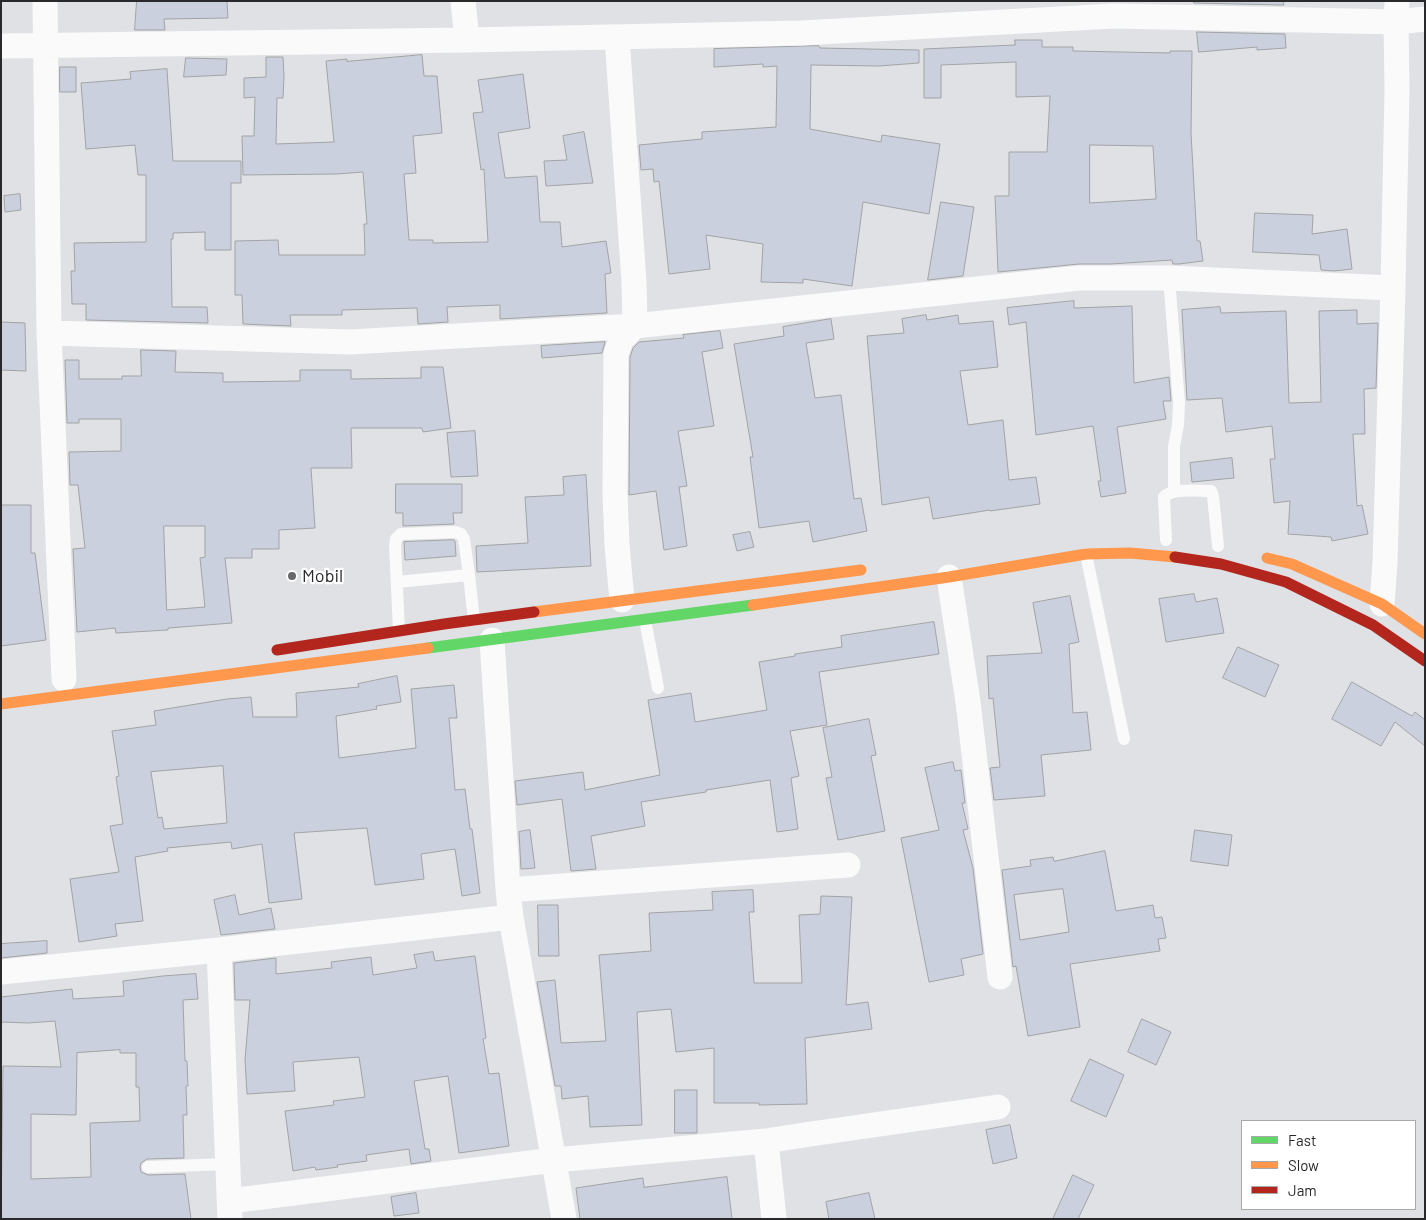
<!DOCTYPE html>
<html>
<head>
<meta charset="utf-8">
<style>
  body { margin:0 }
  #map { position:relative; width:1426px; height:1220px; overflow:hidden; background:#dfe1e4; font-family:Barlow,sans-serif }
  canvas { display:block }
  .frame { position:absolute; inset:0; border:2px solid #29292b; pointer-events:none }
  .legend { position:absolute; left:1241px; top:1120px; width:175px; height:90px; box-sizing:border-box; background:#fff; border:1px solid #a9a9aa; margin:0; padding:6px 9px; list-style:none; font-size:15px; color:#29292b }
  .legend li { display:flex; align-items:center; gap:10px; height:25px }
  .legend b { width:25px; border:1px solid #a9a9aa }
</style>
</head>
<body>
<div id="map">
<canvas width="1426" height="1220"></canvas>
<div class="frame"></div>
<ul class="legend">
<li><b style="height:6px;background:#63d668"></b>Fast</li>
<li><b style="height:6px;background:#ff974d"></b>Slow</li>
<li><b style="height:6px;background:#b3261e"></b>Jam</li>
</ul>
</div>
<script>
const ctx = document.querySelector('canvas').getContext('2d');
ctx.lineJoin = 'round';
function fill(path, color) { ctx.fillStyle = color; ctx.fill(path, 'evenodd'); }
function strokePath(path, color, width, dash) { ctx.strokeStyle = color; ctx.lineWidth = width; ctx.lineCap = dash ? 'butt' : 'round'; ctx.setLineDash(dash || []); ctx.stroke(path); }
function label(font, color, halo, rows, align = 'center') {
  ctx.font = font + ' Barlow,sans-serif'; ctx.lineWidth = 4.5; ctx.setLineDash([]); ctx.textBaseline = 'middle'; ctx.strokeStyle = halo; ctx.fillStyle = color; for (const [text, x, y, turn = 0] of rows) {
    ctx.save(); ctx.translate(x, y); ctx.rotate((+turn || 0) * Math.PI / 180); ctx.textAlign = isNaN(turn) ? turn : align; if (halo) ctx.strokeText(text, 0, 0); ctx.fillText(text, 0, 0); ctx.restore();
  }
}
const building = new Path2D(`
  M137,1H227L228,18L164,19L165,30H135Z
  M1194,1H1283L1284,5L1194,3Z
  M1197,32L1285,34L1286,48L1257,50V47L1199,52Z
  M1015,40H1042V47H1073V51L1170,53V51H1192L1191,133L1197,241H1200L1203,261L1179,264H1173L1172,260L1111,264H1079L998,272L995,196H1009V152H1047L1050,96L1016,97V62L941,65V98H924V49L1015,45ZM1090,145L1153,146L1156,199L1090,203Z
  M819,46L820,48L919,50V63L879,66L811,65L810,129L881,142L882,135L940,144L929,214L863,202L852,286L803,279V283L761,282L763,244L706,235L710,269L669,274L659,181L654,182L653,169L641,170L639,145L702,139V132L776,127L777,66L763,67V64L714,67V49Z
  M422,55L424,76H437L442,133L413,136L416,173L404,174L409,240H433V243L488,242L484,169L481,170L473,113L483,112L478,80L523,74L530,128L498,133L505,178L537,176L540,222H560L562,247L606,241L611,273L605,274L607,313L500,319V305L447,307L448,322L418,324L417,308L342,310V315H290L291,326L243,324L242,295H235V241L278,240L279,255H365L364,224H367L363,172L337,174L243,175L242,136H254L255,97L244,98V78L266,77V57H283L284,77L283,98H277L276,144L334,142L326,61L347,59V61Z
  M186,58L227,59L226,75L184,77Z
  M60,67H76V92H60Z
  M167,69L173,161H241V183H231V250H205V232L173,233V239H171L172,307H207L208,323L86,320V304H72L71,271H75L74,243L146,242V175H138L135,145L86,149L81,83L131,79L130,72Z
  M584,132L593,183L546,186L544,161L567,160L563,136Z
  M20,194L21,210L5,212L4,196Z
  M941,202L974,207L963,276L928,280Z
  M1255,213L1313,215L1312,234L1347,229L1352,269L1334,271L1321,270L1319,255L1253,252Z
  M1074,301V308L1132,306L1134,383L1169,377L1171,401H1163L1166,419L1117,427L1126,493L1101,497L1098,481H1101L1093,426L1036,435L1026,322L1009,325L1007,308Z
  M1220,307L1221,313L1286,311L1289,403L1321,402L1319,311L1357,310V324L1378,323L1376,388L1364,389L1365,434H1353L1357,506L1362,505L1368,534L1332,541L1331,537L1288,534L1290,501L1274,503L1270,459H1275L1272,426L1226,432L1222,398L1187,400L1182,310Z
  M926,315L927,320L958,315L959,324L993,321L998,367L960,371L968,425L1003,420L1009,480L1036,477L1040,504L990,511V510L933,519L929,497L882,505L867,336L904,333L902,319Z
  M831,319L834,339L806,343L815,398L841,395L854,499L861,498L867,531L813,542L809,521L759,528L750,457H753L734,344L784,336L783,327Z
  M1,322L25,323L26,371L1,370Z
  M720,331L723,348L702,352L714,426L678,431L687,486L679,487L687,546L664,550L656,491L629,495L630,357L633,348L639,342L684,338L683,335Z
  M605,342L602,353L542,358L541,346Z
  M141,350L176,351L175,372L223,373V382L300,381V370H351V379L421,378V367H443L451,428L423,432L422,428H351L352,468H311L315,528L279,530V549H252V558H225L232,623L168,628V630L116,633L115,628L77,632L73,549L85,548L78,485H70L69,452L121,451V419H79V423H67L65,360H79V379H122V376H141ZM164,526H205V557L200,558L205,607L167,610Z
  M475,431L478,476L451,477L447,433Z
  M1232,458L1234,478L1192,482L1190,463Z
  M586,475L591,566L477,572L476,546L528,543L525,497L564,495L563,477Z
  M396,484H462V513H453L454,524L403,526V513H396Z
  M1,505H31V553H35L46,640L1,646Z
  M750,532L754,547L737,551L733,535Z
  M454,540L455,541L456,556L405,560L404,542Z
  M1194,594L1196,602L1217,598L1224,633L1166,642L1159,599Z
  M1070,596L1079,642L1069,644L1073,713L1087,712L1091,750L1041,755L1045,796L994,800L990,768L1000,767L993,698L989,699L987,656L1042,653L1033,603Z
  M934,622L939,654L819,672L827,725L790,731L799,776L791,778L798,829L777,832L770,780L706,790V792L641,802L645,826L591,836L596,869L571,871L562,799L517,805L515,781L583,772L585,790L660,775L648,700L691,693L695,722L767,710L759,662L795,656V654L842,647L841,636Z
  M1238,647L1279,665L1265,697L1223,678Z
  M397,676L401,702L376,706L377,709L336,716L339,758L416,748L411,689L454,685L457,718H449L455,790L465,789L470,829H472L480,893L462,896L455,849L421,854L424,879L375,885L367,828L294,833L302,899L269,903L262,844L232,849L231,842L167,848L168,851L135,857L143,921L115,924L117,936L79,942L70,879L119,872L110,826L123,824L116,777L119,776L112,731L156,725L154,711L227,699L251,697L253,717H297L296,693L359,687L358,684ZM223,766L227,823L164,829L162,817L158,818L151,772Z
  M1352,682L1412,716L1415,712L1425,720V746L1395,722L1381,746L1332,719Z
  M869,719L876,755L871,756L885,831L838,840L826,778L832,777L823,728Z
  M953,762L955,771L961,770L965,803H962L968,829L963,830L973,868L983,954L961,959L964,975L929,982L901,838L939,830L925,768Z
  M530,830L535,868L521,869L519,832Z
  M1195,830L1232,835L1228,866L1191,861Z
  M1105,851L1116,911L1153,905L1155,918L1162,917L1166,938L1158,939L1160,951L1070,964L1080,1027L1028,1036L1016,966L1013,967L1002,870L1031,866L1030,860L1053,857L1054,861ZM1063,889L1069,932L1020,940L1014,895Z
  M753,890L754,912H749L754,983H802L799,915L820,914L821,896L852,897L846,1005L868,1002L872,1029L805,1038L807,1104L759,1105V1103H714V1048L676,1052L671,1009L637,1012L642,1125L590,1127L588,1096L562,1099L561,1086H555L537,982L555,980L561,1043L606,1041L599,955L651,951L649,913L713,910L712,892Z
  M235,895L239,915L271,908L275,929L221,935L214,900Z
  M538,905H558L559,956H539Z
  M47,941V953L1,958V944Z
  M433,952L435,961L475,956L486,1038L483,1039L489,1074L499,1073L509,1146L459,1153L448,1076L414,1081L425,1149H429L431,1161L411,1164L409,1149L366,1155L367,1161L337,1165L338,1167L316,1170L315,1167L293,1171L285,1111L334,1105L333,1101L365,1097L359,1057L293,1062L295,1091L247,1094L245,1060L250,1000H235L234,963L276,958V974L332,968L331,962L371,957L373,975L417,968L414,955Z
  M196,974L198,999L183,1000L185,1061H187L188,1086H186L187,1115H183L184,1158L147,1159L141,1163L140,1167L141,1172L148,1175L185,1174L191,1219H1L3,1066L61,1067L55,1021L28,1023L1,1022V997L72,989L73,999L124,996L123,981L163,976ZM120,1050V1053H136V1087H139L140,1121L90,1123L91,1177L31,1179V1114L76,1115L77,1053Z
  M1142,1019L1171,1032L1156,1065L1128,1052Z
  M1090,1059L1124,1075L1106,1117L1071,1101Z
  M675,1090H697V1133H675Z
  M1010,1125L1017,1158L993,1164L986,1130Z
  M1073,1175L1094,1185L1078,1219H1053Z
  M727,1177L732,1219H580L576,1188L643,1178L644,1187Z
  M416,1193L419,1213L394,1216L391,1197Z
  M869,1193L875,1219H829L826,1202Z`);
const lane = new Path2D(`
  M1169,278L1179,403L1178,425L1174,446V491
  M1166,540L1164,497C1172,488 1196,491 1209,491H1211L1213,496L1218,546
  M1086,554L1124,739
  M397,582L469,575
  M645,620L658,688
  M399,630L395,545L396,539L401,534L455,532L461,534L464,539L469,575L474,620
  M148,1167L228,1164`);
const street = new Path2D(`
  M45,1L49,333L64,679
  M463,1L467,40
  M617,37L634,282L635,326L621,340L616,354L615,494L617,545L622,600
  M1,46L467,40L801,33L1114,16L1396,22L1425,19
  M49,333L350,342L635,326L1079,278H1169L1393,288
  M949,577L968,702L1000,977
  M1382,604L1385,563L1393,288L1397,89L1396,22L1397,1
  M492,640L508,890L511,917L564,1219
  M508,890L848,865
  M1,972L219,950
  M766,1141L774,1219
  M230,1201L554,1160L766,1141L804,1135L998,1107
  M230,1219L219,950L511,917`);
const fast = new Path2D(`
  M428,648L753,605`);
const slow = new Path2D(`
  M1267,558L1292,564L1382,604L1425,634
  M753,605L949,577L1086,554L1130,553L1175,557
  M534,612L861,570
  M1,704L428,648`);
const jam = new Path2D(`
  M1175,557L1221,564L1286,582L1373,625L1425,661
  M277,650L444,624L534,612`);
const markers = [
  [292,576,5,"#69696c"]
];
const poiNames = [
  ["Mobil",302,576]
];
fill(building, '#cad0dd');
strokePath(building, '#a2a3a5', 1);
strokePath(lane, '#fafafb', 12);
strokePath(street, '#fafafb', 25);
strokePath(fast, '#63d668', 11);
strokePath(slow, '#ff974d', 11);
strokePath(jam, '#b3261e', 11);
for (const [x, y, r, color] of markers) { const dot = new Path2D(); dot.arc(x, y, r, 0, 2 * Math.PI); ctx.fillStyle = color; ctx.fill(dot); strokePath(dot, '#fff', 2); }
label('18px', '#29292b', '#fff', poiNames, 'left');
</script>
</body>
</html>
